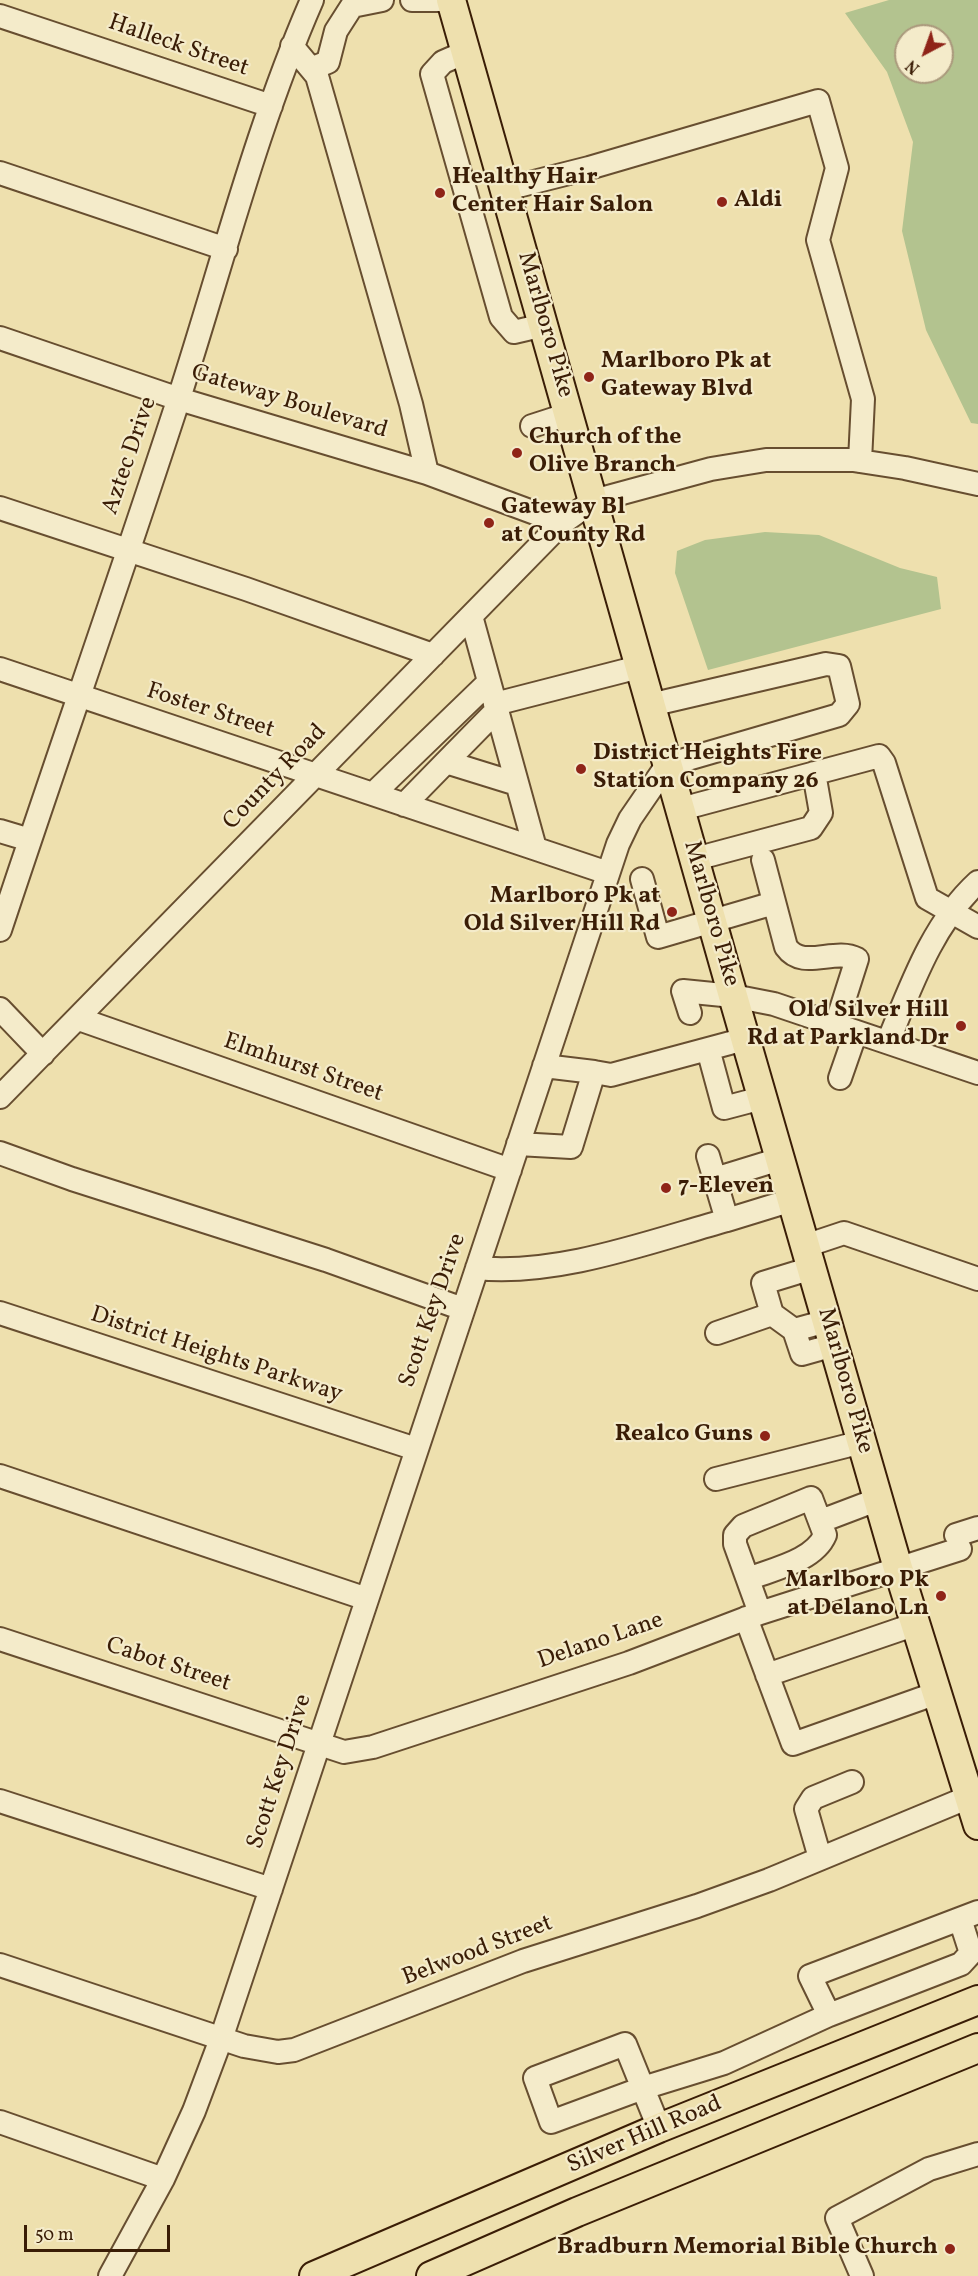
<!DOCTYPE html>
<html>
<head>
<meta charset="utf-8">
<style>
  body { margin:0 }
  #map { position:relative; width:978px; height:2276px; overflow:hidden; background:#eee0ae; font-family:Vollkorn,serif }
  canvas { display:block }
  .north { position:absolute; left:894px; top:24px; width:60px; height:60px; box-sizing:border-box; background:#f4ebca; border:2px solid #aa997c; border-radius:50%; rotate:221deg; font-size:16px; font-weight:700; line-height:24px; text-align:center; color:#3a1d06 }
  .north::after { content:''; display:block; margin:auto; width:21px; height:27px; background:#8f2418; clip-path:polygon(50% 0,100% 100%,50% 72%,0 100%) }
  .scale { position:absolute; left:24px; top:2225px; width:146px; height:27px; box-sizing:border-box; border:3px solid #3a1d06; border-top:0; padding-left:8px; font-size:18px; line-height:21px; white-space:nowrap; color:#3a1d06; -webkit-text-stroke:4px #f4ebca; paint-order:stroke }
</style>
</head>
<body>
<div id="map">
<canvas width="978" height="2276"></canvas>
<div class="north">N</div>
<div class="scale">50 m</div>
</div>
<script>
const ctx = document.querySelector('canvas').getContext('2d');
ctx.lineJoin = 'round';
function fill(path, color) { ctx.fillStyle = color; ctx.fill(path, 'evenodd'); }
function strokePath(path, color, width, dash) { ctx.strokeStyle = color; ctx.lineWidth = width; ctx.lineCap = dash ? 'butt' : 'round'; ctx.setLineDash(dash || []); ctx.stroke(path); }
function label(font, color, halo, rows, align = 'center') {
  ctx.font = font + ' Vollkorn,serif'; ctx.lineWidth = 4.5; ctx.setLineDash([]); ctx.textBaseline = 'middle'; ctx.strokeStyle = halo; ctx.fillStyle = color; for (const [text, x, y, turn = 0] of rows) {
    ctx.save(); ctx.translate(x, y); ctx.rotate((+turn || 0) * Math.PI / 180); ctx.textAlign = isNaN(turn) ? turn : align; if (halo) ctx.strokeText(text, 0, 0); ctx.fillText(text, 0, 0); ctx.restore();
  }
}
const green = new Path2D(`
  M889,0H978V424L971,423L926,330L902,231L913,142L887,72L845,13ZM906,36H942V72H906Z
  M765,532L819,535L900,568L937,577L941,609L708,670L675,573L677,551L705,540Z`);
const minor = new Path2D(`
  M412,0H441
  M0,16L271,106
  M292,46L317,76L411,404L427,473
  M466,52L443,62L432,74L501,317L514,332L544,325
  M313,68L328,62L336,31L352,6L382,0
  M0,173L226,249
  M506,189L589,168L818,101L837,168L818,240L863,399L860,461
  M0,338L179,399L427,473L562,523
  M532,426L569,414
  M0,508L246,589L433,655
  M471,616L535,848
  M0,669L608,873
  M495,704L639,667
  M446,762L497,710
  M373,794L489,682
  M404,805L446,762L517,784
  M681,809L879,756L884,763L927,898L978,927
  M0,831L30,840
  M695,859L811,828L821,813L814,773
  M763,860L786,947C803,971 834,947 857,959L836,1025
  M642,879L658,937L774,903
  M0,930C59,752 121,576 179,398C222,265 256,128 312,0
  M0,1009L43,1054
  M690,1013L683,991L733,996L774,1004L978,1073
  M79,1019L510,1170
  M888,1042C911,986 933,923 978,882
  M708,1049L724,1108L762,1098
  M594,1072L611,1075L745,1039
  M840,1078L856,1032
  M0,1097L562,523L593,501L711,469L766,460H853L905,468L978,484
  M518,1144L571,1147L594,1072L544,1066
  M0,1153L72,1179L326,1260L463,1309
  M715,1179L780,1159
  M727,1220L792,1200
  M805,1246L844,1233L978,1279
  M477,1268C558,1276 648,1242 727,1220L708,1156
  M812,1268L763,1283L772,1314L794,1330L827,1321
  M0,1313L416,1449
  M794,1330L802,1354L834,1345
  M717,1333L772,1314
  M0,1476L367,1599
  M716,1479L862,1442
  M821,1521L879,1499
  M956,1535L978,1528
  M748,1579C773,1569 814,1561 825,1535L811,1498L743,1526L735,1535V1544L760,1613
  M746,1618L793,1744L937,1693
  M0,1639L344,1752L373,1747L629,1663L760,1613L960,1549
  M767,1675L916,1624
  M0,1801L271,1889
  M820,1858L806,1809L813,1798L852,1782
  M0,1965L244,2046L278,2052L294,2050L523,1961L697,1906L769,1880L969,1797
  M829,2015L810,1976L978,1912
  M0,2122L163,2179
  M659,2128L625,2044L535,2078L551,2122L643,2088L724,2063L829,2015L961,1964L971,1953L960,1919
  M110,2276L163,2179L194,2111L221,2039L618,844L630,819L667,765L839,715L848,704L839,666L826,664L650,705
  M862,2276L837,2218L929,2169L978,2154`);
const major = new Path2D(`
  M451,0L733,996L898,1568L978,1825
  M314,2276L659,2128L978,2000
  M431,2276L577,2212L978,2048`);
const markers = [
  [440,193,6,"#8f2418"],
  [722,202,6,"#8f2418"],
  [589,377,6,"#8f2418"],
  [517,453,6,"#8f2418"],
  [489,523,6,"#8f2418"],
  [581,769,6,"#8f2418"],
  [672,912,6,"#8f2418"],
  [961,1026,6,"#8f2418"],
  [666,1188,6,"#8f2418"],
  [765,1436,6,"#8f2418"],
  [941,1596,6,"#8f2418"],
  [950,2249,6,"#8f2418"]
];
const streetNames = [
  ["Halleck Street",178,47,19],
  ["Marlboro Pike",544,325,74],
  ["Gateway Boulevard",289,403,17],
  ["Aztec Drive",131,456,-71],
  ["Foster Street",210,712,18],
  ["County Road",276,778,-46],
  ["Marlboro Pike",710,914,74],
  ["Elmhurst Street",303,1069,19],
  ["Scott Key Drive",434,1311,-71],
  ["District Heights Parkway",216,1356,18],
  ["Marlboro Pike",844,1381,74],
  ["Delano Lane",601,1642,-19],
  ["Cabot Street",168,1666,18],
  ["Scott Key Drive",281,1772,-72],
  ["Belwood Street",478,1952,-21],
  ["Silver Hill Road",645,2136,-23]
];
const poiNames = [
  ["Healthy Hair",452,179],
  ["Center Hair Salon",452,207],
  ["Aldi",734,202],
  ["Marlboro Pk at",601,363],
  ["Gateway Blvd",601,391],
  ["Church of the",529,439],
  ["Olive Branch",529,467],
  ["Gateway Bl",501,509],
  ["at County Rd",501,537],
  ["District Heights Fire",593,755],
  ["Station Company 26",593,783],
  ["Marlboro Pk at",660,898,"right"],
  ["Old Silver Hill Rd",660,926,"right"],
  ["Old Silver Hill",949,1012,"right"],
  ["Rd at Parkland Dr",949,1040,"right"],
  ["7-Eleven",678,1188],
  ["Realco Guns",753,1436,"right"],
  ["Marlboro Pk",929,1582,"right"],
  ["at Delano Ln",929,1610,"right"],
  ["Bradburn Memorial Bible Church",938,2249,"right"]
];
fill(green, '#b3c38f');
strokePath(minor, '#674e30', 26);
strokePath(major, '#3a1d06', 32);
strokePath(minor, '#f4ebca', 22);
strokePath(major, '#eee0ae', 28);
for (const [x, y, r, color] of markers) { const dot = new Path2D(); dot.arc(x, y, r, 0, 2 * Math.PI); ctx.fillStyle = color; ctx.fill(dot); strokePath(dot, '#f4ebca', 2); }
label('24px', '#3a1d06', '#f4ebca', streetNames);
label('bold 24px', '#3a1d06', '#f4ebca', poiNames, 'left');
</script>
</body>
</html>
